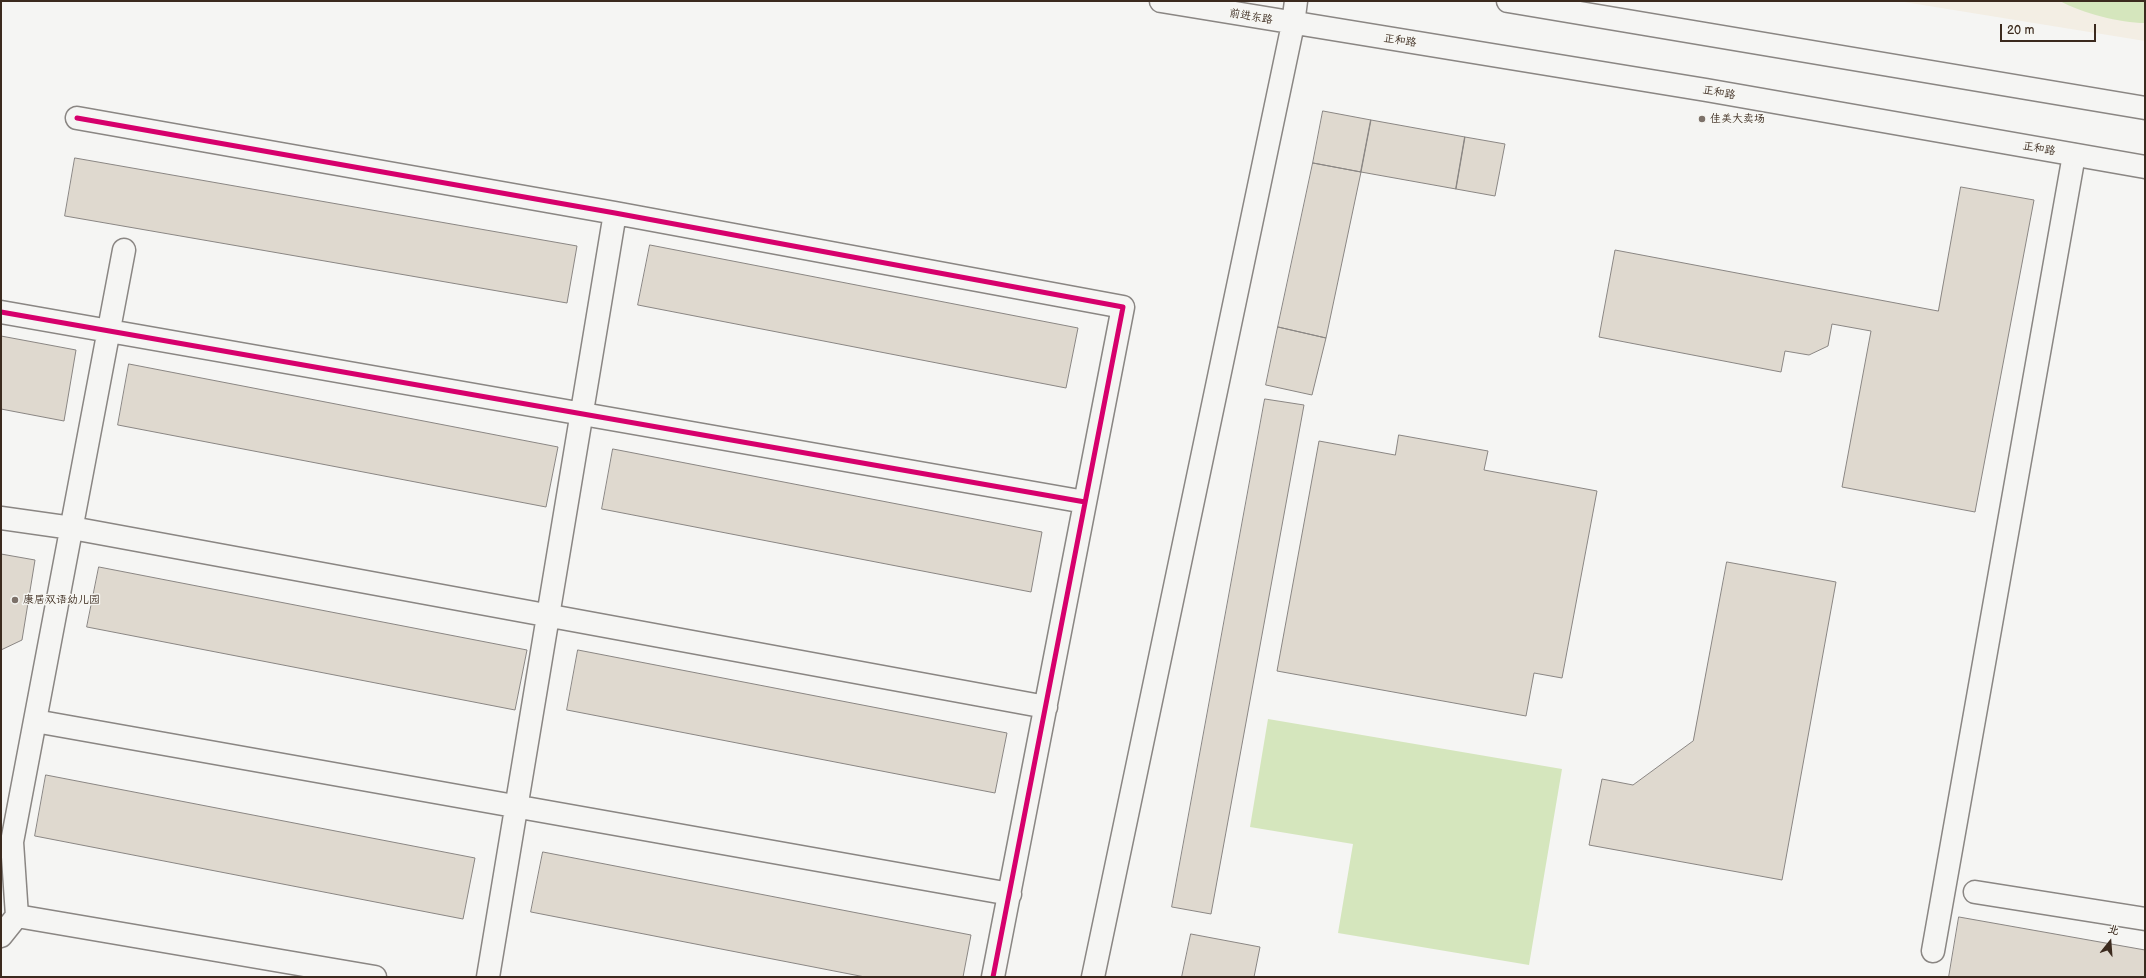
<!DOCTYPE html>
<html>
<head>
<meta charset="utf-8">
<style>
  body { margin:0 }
  #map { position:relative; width:2146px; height:978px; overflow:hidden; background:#f5f5f3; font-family:"Balsamiq Sans","LXGW WenKai TC",sans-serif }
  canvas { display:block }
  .frame { position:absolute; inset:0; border:2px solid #3b2a1e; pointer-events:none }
  .north { position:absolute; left:2090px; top:922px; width:40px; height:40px; -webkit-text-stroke:3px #f6f6f2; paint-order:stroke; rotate:17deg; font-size:11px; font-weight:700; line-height:16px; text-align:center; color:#3b2a1e }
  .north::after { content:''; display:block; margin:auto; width:14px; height:18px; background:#3b2a1e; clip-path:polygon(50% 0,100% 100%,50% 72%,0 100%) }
  .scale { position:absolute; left:2000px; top:24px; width:96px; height:18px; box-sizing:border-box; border:2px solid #3b2a1e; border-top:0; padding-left:5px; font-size:12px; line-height:14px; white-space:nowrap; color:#3b2a1e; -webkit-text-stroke:3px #f6f6f2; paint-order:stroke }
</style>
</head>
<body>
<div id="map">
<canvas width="2146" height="978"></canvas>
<div class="frame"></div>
<div class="north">北</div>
<div class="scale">20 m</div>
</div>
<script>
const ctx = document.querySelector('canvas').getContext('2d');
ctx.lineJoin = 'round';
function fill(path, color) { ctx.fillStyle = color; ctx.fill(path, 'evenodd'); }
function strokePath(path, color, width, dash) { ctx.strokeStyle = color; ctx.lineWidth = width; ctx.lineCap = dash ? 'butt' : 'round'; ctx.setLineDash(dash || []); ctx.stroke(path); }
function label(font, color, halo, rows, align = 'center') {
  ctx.font = font + ' "Balsamiq Sans","LXGW WenKai TC",sans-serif'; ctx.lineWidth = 3; ctx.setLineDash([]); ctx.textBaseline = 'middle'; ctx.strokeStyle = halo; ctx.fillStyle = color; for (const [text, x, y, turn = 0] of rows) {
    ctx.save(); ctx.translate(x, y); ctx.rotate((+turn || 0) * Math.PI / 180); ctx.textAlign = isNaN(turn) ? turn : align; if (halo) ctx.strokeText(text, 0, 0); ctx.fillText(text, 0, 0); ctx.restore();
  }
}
const built = new Path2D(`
  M1898,1H2145V41Z`);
const green = new Path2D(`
  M2060,1H2145V23C2120,23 2082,13 2060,1Z
  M1268,719L1562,769L1529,965L1338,933L1353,844L1250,827Z`);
const building = new Path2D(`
  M1323,111L1371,120L1361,172L1313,163Z
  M1371,120L1465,137L1456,189L1361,172Z
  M1465,137L1505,144L1495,196L1456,189Z
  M75,158L577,246L567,303L65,216Z
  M1313,163L1361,172L1326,338L1278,327Z
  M1961,187L2034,200L1975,512L1842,487L1871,331L1832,324L1828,346L1809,355L1785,351L1781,372L1599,337L1615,250L1938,311Z
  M650,245L1078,328L1066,388L638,305Z
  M1278,327L1326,338L1312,395L1266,385Z
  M1,336L76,350L64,421L1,409Z
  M129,364L558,447L546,507L118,425Z
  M1265,399L1304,405L1211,914L1172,907Z
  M1399,435L1488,451L1484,470L1597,491L1562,678L1534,673L1526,716L1277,671L1319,441L1395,455Z
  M613,449L1042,532L1031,592L602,509Z
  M1,554L35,560L22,640L1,650Z
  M1727,562L1836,582L1782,880L1589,845L1602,779L1633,785L1693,741Z
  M99,567L527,650L515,710L87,627Z
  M578,650L1007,733L995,793L567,710Z
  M46,775L475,858L463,919L35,836Z
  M543,852L971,935L963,977H865L531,912Z
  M1959,917L2145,950V977H1949Z
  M1191,934L1260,947L1254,977H1182Z`);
const street = new Path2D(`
  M77,118L615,213L1123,307L993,977
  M1,312L1085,502
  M1,518L72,528L1046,707
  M35,721L1010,894
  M1975,892L2145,919
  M17,916L12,842L124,250
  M1,936L17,916L375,977
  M1933,951L2074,155
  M488,977L615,213`);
const secondary = new Path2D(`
  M1161,1L1706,90L2145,167
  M1508,1L2145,108
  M1093,977L1293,24L1296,1`);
const cycleway = new Path2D(`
  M77,118L615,213L1123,307L993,977
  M1,312L1085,502`);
const markers = [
  [1702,119,4,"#7c7169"],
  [15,600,4,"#7c7169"]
];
const streetNames = [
  ["前进东路",1251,17,10],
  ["正和路",1400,41,9],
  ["正和路",1719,93,10],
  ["正和路",2039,149,10]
];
const poiNames = [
  ["佳美大卖场",1710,119],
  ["康居双语幼儿园",23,600]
];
fill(built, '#f3eee4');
fill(green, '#d5e6bd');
fill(building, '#dfd9cf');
strokePath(building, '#8a8683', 1);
strokePath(street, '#8a8683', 25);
strokePath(secondary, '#8a8683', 25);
strokePath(street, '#f5f5f3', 22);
strokePath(secondary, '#f5f5f3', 22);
strokePath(cycleway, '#d6006c', 5);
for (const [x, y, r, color] of markers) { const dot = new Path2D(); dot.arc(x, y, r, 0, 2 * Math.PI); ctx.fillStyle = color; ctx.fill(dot); strokePath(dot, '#f6f6f2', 1.5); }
label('11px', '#3b2a1e', '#f6f6f2', streetNames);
label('11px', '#3b2a1e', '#f6f6f2', poiNames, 'left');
</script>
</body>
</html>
